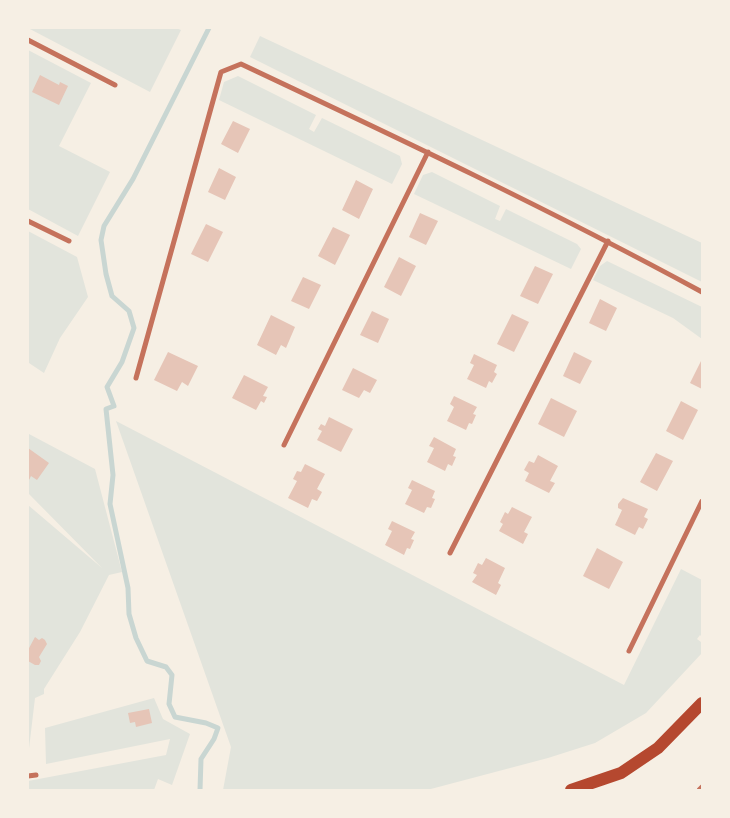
<!DOCTYPE html>
<html>
<head>
<meta charset="utf-8">
<style>
  body { margin:0 }
  #map { position:relative; width:730px; height:818px; overflow:hidden; background:#f6efe4; font-family:"Fira Sans Condensed",sans-serif }
  canvas { display:block }
  .frame { position:absolute; inset:0; border:29px solid #f6efe4; pointer-events:none }
</style>
</head>
<body>
<div id="map">
<canvas width="730" height="818"></canvas>
<div class="frame"></div>
</div>
<script>
const ctx = document.querySelector('canvas').getContext('2d');
ctx.lineJoin = 'round';
function fill(path, color) { ctx.fillStyle = color; ctx.fill(path, 'evenodd'); }
function strokePath(path, color, width, dash) { ctx.strokeStyle = color; ctx.lineWidth = width; ctx.lineCap = dash ? 'butt' : 'round'; ctx.setLineDash(dash || []); ctx.stroke(path); }
const green = new Path2D(`
  M28,28H176L181,30L150,92Z
  M260,36L702,243V282L250,57Z
  M28,50L91,83L59,146L110,172L78,236L28,209Z
  M238,76L316,115L309,129L314,132L322,118L400,156L402,164L392,184L219,100L224,82Z
  M432,172L500,206L495,219L500,221L506,209L577,244L581,249L571,269L414,194L423,175Z
  M28,231L77,257L88,297L60,338L44,373L29,363L28,364Z
  M607,261L702,307V339L673,318L593,280L600,266Z
  M116,421L624,685L681,569L702,580V637L700,635L697,639L701,642L702,641V653L646,713L595,743L548,758L427,790H223L231,747Z
  M29,434L95,469L122,572L109,575L80,632L44,689V694L35,698L28,757V505L102,568L28,493Z
  M154,698L163,719L190,734L172,785L158,779L154,790H28V781L166,755L170,739L46,764L45,728Z`);
const stream = new Path2D(`
  M200,790L201,759L214,739L218,728L206,723L175,717L169,704L172,675L166,667L147,661L136,638L129,614L128,588L110,504L113,475L106,409L114,406L107,387L122,362L134,328L129,311L112,296L106,274L101,240L104,226L133,179L209,28`);
const building = new Path2D(`
  M40,75L59,85L60,82L68,86L59,105L32,92Z
  M233,121L250,129L238,153L221,144Z
  M219,168L236,177L225,200L208,192Z
  M356,180L373,189L359,219L342,210Z
  M420,213L438,221L426,245L409,237Z
  M206,224L223,232L208,262L191,254Z
  M333,227L350,235L335,265L318,256Z
  M399,257L416,266L401,296L384,287Z
  M535,266L553,274L538,304L520,296Z
  M303,277L321,285L309,309L291,301Z
  M600,299L617,308L606,331L589,323Z
  M372,311L389,319L378,343L360,335Z
  M512,314L529,322L514,352L497,344Z
  M271,315L295,327L286,348L281,345L276,355L257,345Z
  M168,352L198,366L188,386L182,382L177,391L154,380Z
  M574,352L592,361L580,384L563,376Z
  M474,354L497,365L494,372L497,374L492,383L489,381L486,388L467,379L474,365L470,363Z
  M702,359V389L690,383Z
  M353,368L377,380L370,393L364,390L359,398L342,390Z
  M244,375L268,387L263,396L267,397L264,403L261,401L256,410L232,398Z
  M454,396L477,407L473,414L476,415L472,424L469,423L466,430L447,421L454,407L450,404Z
  M551,398L577,411L564,437L538,424Z
  M681,401L698,410L683,440L666,431Z
  M329,417L353,429L341,452L317,440L322,431L318,429L321,424L325,426Z
  M434,437L456,449L453,456L456,457L452,466L448,464L445,471L427,462L434,448L429,446Z
  M28,448L49,463L37,480L31,476L28,482Z
  M656,453L673,461L657,491L640,482Z
  M538,455L558,466L550,481L555,483L549,493L525,481L529,473L524,470L529,461L534,463Z
  M305,464L325,474L317,489L322,492L321,494L317,501L312,499L308,508L288,498L297,481L293,479L297,471L301,472Z
  M412,480L435,491L432,498L435,499L431,508L427,507L424,513L405,504L412,490L408,488Z
  M623,498L648,509L644,517L648,519L643,529L639,527L635,535L615,525L622,510L618,508V504Z
  M512,507L532,517L524,532L528,534L523,544L499,531L503,524L500,522L505,512L508,514Z
  M392,521L415,532L411,539L414,540L410,549L407,548L404,555L385,545L392,531L388,529Z
  M597,548L623,562L609,589L583,576Z
  M486,558L505,568L498,583L501,585L496,595L472,582L477,575L473,573L478,563L482,565Z
  M35,637L39,640L42,638L45,640L47,644L39,657L41,661L39,665H35L28,661V650Z
  M149,709L152,723L136,727L135,722L130,723L128,713Z`);
const minor = new Path2D(`
  M28,40L115,85
  M28,221L69,241
  M136,378L221,72L241,64C396,137 551,210 702,292
  M284,445L428,152
  M450,553L608,241
  M629,651L702,501
  M28,776L36,775
  M699,790L702,787`);
const primary = new Path2D(`
  M571,790L621,773L658,748L702,703`);
fill(green, '#e2e4dc');
strokePath(stream, '#c9d6d2', 5);
fill(building, '#e6c5b7');
strokePath(minor, '#c5725c', 5);
strokePath(primary, '#b5482f', 12);
</script>
</body>
</html>
